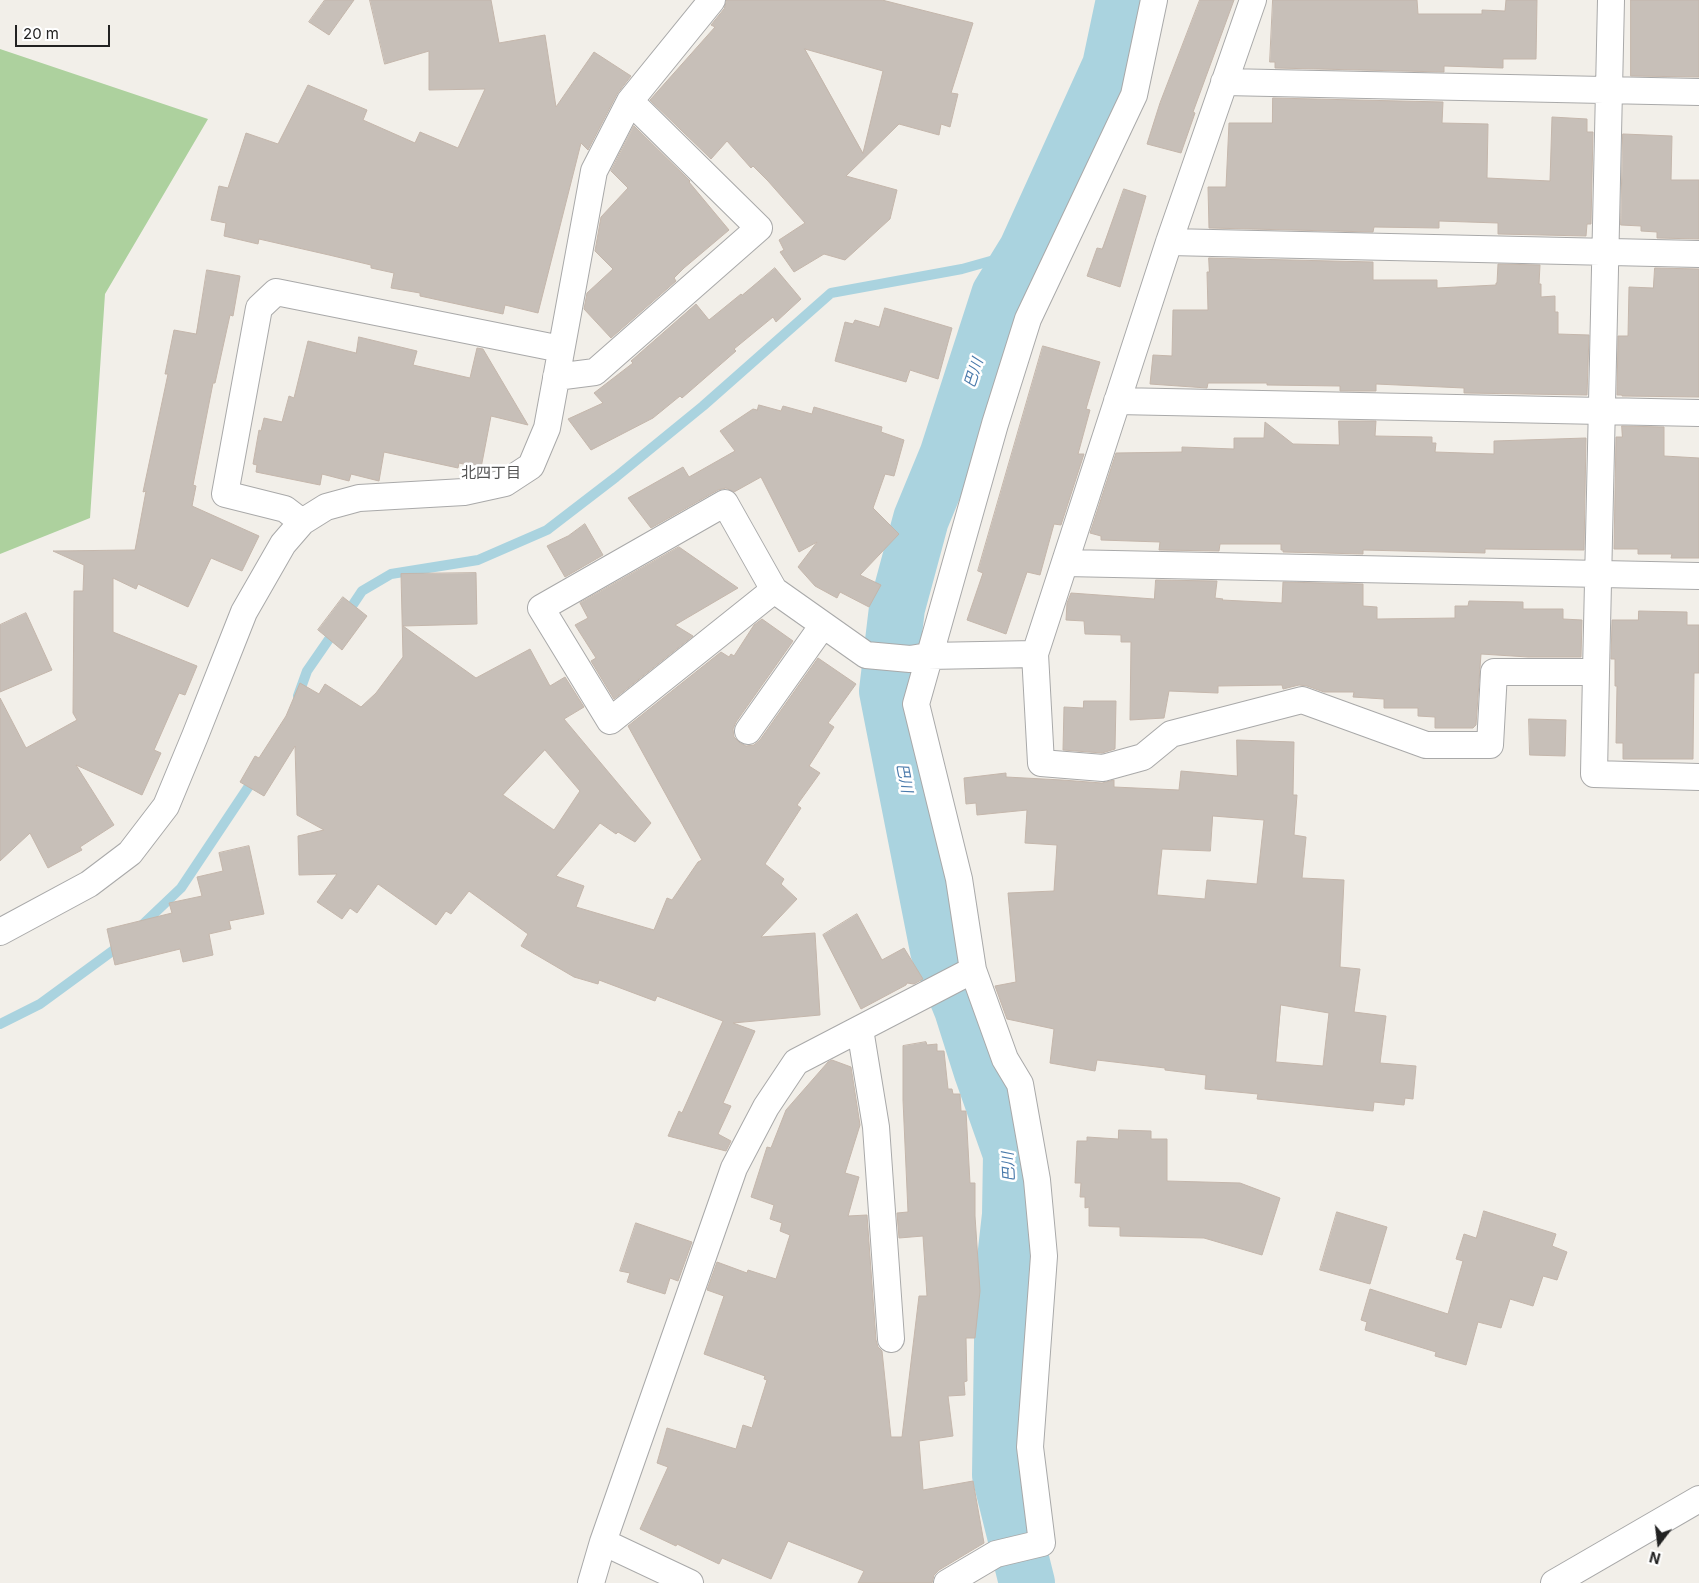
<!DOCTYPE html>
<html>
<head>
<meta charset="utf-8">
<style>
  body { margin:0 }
  #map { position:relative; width:1699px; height:1583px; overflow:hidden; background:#f2efe9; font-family:Inter,sans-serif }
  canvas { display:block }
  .north { position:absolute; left:1634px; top:1518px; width:50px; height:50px; -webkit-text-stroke:4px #fff; paint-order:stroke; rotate:195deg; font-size:14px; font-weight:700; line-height:20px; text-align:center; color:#222 }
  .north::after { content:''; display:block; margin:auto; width:18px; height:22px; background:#222; clip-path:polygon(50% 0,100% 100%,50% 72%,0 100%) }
  .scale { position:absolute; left:15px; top:25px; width:95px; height:22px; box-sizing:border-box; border:2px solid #222; border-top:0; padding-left:6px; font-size:15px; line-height:18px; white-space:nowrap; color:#222; -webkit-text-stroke:4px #fff; paint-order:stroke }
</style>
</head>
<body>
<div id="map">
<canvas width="1699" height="1583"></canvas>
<div class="north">N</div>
<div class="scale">20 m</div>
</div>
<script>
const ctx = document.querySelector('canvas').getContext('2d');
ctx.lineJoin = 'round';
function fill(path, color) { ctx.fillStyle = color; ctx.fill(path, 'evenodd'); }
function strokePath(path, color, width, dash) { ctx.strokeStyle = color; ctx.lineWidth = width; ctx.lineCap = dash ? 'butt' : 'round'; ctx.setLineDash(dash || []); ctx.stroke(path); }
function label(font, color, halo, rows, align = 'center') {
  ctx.font = font + ' Inter,"Noto Sans JP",sans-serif'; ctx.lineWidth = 5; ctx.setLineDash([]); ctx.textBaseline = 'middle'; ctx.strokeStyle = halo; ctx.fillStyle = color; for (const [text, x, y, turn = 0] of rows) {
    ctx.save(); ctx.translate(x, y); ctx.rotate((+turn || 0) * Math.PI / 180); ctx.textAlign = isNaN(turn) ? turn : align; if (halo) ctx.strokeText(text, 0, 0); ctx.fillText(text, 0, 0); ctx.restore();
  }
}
const forest = new Path2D(`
  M0,49L208,119L105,294L90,518L0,554Z`);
const stream = new Path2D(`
  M346,615L362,591L391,574L478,560L547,530L616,477L703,406L831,293L962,269L1026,251
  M298,696L307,671L336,629
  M140,927L181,888L255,777
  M0,1024L40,1004L122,944`);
const river = new Path2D(`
  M1027,1583L1000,1475L1003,1277L1010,1215L1011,1154L982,1072L962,1009L938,950L887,691L897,608L921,519L947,456L999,295L1026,251L1110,66L1124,0`);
const building = new Path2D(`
  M325,0H354L329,35L309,22Z
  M370,0H491L499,43L545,35L556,107L594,52L631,76L617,94L588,150L581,143L538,313L505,305L503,314L420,296V293L391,288L394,273L371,268V265L329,255L259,239L258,244L224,236L226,223L211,220L219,186L228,188L246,133L278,144L308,85L367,110L363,120L415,143L420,132L458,148L485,89L429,90V51L385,64Z
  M727,0H882L973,23L951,93L958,94L950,127L941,124L939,135L899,124L846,176L897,190L890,219L845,260L824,254L794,272L780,252L784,250L779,240L805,223L768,181L753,166L751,168L727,141L711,159L650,100L715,27L711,25L724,9ZM805,49L883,71L863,153Z
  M1200,0H1234L1193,112L1195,113L1181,153L1147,144L1160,103Z
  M1273,0H1417L1418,14H1482V10L1505,11L1506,0H1537L1536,59H1503V68L1444,66V72L1275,68V62H1270Z
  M1631,0H1699V77L1631,76Z
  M1273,98L1443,102L1442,123L1488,124L1487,178L1550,181L1552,117L1587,119V132H1593L1591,224H1587L1586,236L1498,234V223L1439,221V228L1374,227L1373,232L1209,228L1208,187H1226L1229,123H1272Z
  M634,126L690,181L689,182L729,230L684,268L674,278L676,281L611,338L584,309L587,293L613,269L595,251L601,217L628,188L611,171Z
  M1623,134L1672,136L1671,180H1699V239L1657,238V232L1641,231V226L1621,225Z
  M1124,189L1146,196L1120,287L1087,276L1097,248L1102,249Z
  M1209,258L1373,262V280H1437V288L1496,285V283H1497L1498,264L1540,265L1539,284H1541V297L1555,296V312H1558V334L1589,335L1587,395L1464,393V388L1376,384V391H1340V386L1267,385V383H1208L1207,388L1150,384L1153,355L1172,356L1173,310H1208L1207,272H1209Z
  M775,268L801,299L776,322L773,317L734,349L736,351L682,398L680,396L653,418L591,450L568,419L603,403L594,393L633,363L631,361L696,304L709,320L741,294L742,295Z
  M1655,268L1699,269V397L1622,396V395H1617L1618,336H1628L1629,287L1653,288Z
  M207,270L240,276L233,316L230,315L215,383H213L193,485L196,486L192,506L259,536L242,571L211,558L188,607L138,584L136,589L113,578V632L197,666L185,695L179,693L154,750L161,753L142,795L76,765L114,825L80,847L82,850L48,868L30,833L0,861V698L26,748L77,720L73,713L74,591H83L84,565L53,551L135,550L146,491L143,492L168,374H165L174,330L196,334Z
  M885,308L952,328L938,379L910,370L906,382L835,361L845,322L853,324L855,320L879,327Z
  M359,337L417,351L413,365L470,378L477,348L483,349L528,425L491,416L481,468L459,463L458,468L384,452L379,481L351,474L349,481L322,474L320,485L256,472L257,465L253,464L259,430L261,431L264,418L282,422L289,396L294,398L308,341L356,353Z
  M1043,346L1100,362L1086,409L1090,410L1078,454H1084L1061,525L1054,524L1040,575L1027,572L1006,634L967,620L983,573L978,571Z
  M759,405L781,411L783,406L812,414L814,407L882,427L881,432L904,440L894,476L885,474L873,508L899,534L860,575L881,585L869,607L840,592L837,598L815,586L798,567L817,542L799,552L761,477L734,492L726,488L718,490L651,528L628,498L683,467L689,477L735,451L720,431L753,409L757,410Z
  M1339,421H1376L1375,436L1432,437V443H1436L1435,452L1494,454V441L1586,438L1584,550L1485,549V553L1363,550V554L1283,552V550H1281V544H1220L1219,551L1159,550L1160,542L1101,540V536L1090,533L1116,453L1182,452V447L1234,449V438H1264L1265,422L1293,444L1339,445Z
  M1622,426L1664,427V456L1699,458V558H1671L1672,554H1638V549H1614L1616,437H1622Z
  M585,524L603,555L565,577L547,546L568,536Z
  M679,547L738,588L675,625L693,636L614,699L591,661L596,658L575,625L588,618L580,603Z
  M476,573L477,624L403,626L476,678L530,649L550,686L565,677L584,707L564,719L651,823L635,842L618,832L616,834L600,823L556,876L584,886L576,907L654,930L667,898L672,900L698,862L702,860L628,726L721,652L729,657L731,654L734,656L754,625L762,619L793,641L736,722L733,729L734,737L740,743L746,746L754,745L760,740L818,658L856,684L828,723L834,727L809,766L820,773L797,805L801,808L765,864L784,879L781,884L797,899L761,937L815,933L820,1015L733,1023L755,1031L723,1103L731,1106L718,1134L731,1141L726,1151L668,1136L679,1111L682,1113L723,1021L657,996L655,1001L599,980L598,984L574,977L521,946L528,934L469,891L451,914L446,911L436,925L378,884L357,913L350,908L342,919L317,902L337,874L299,875L298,836L324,830L297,815L295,746L264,796L240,782L255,756L259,758L286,716L300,683L319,694L325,684L361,707L376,693L403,657L401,574ZM545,750L580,791L554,830L503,795Z
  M1156,580L1217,581L1215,598L1223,599L1222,600L1282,603L1283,582L1363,584V606L1377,607V619L1455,618V606H1468L1469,601L1523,602V609H1563V619L1582,620L1581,657H1528L1481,654L1476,725L1473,728H1435V717L1418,716V708H1384V699L1353,697L1354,692H1324L1307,686L1299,685L1283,689L1282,685L1218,686V693L1169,691L1164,718L1130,720L1131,642H1121V635L1085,634L1084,621L1066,620L1067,603L1071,593L1154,599Z
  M343,597L367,616L342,650L318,630Z
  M1639,611L1687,612V625H1699V673H1694L1693,759H1623V743H1616L1617,686H1615V659H1611L1612,620H1638Z
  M26,613L52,670L0,692V625Z
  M1084,701H1116L1115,749L1102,753L1063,750L1064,707L1083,708Z
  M1529,719L1566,720L1565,756L1530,755Z
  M1237,740L1294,742L1293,795H1297L1294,835L1306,837L1302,878L1344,880L1340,967L1360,969L1354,1012L1386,1016L1380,1063L1416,1066L1413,1099L1405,1098L1404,1105L1374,1102L1373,1111L1257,1099L1258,1094L1205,1089L1206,1075L1165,1070V1068L1097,1060L1095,1071L1050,1063L1054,1029L1007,1019L995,986L1016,982L1008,893L1054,891L1057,845L1025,843L1027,810L977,815L976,803L966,804L964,778L1006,773V777L1062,780L1102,783L1114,780V787L1179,790L1181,771L1237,776ZM1213,816L1264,820L1257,884L1207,880L1205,899L1157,895L1162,849L1210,851ZM1281,1005L1329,1013L1323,1066L1276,1062Z
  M249,846L264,914L229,921L231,929L209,934L213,955L183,962L180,949L115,965L107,929L172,913L169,903L202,896L197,877L223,871L219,853Z
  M857,914L882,960L904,948L923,979L914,984L907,983L906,985L861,1009L823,935Z
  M926,1042L927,1045L937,1044V1051H944L948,1089H952L953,1094H960L961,1111H966L970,1183H975V1216L980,1291L975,1338H966L967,1381L964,1382L965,1395L948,1396L953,1436L919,1441L923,1490L973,1481L984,1543L939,1570L934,1575L932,1583H858L864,1571L788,1541L771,1579L722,1558L719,1564L677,1544L676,1546L640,1529L668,1467L657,1463L667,1428L736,1449L743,1425L752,1428L767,1380L764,1379L765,1376L704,1354L724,1296L707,1290L717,1262L747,1273L748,1270L776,1279L790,1235L780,1231L782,1223L770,1219L774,1205L751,1197L767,1147L771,1148L786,1110L828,1062L832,1060L851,1067L860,1125L845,1173L859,1177L848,1216L867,1215L876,1340L878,1347L882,1351L891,1437H902L919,1296H927L923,1236L899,1238L897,1213L908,1212L903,1100V1046Z
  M1119,1130L1151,1131V1139H1167V1181L1240,1183L1280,1198L1262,1255L1204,1238L1120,1236V1227L1089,1226V1207L1085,1208V1197H1080L1081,1183H1075L1077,1141H1087V1137L1118,1139Z
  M1484,1211L1556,1234L1552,1246L1567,1252L1557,1280L1543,1276L1533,1306L1510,1299L1501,1328L1478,1322L1466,1365L1435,1356L1436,1352L1365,1330L1367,1322L1361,1320L1370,1289L1448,1314L1463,1261L1456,1259L1464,1234L1476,1238Z
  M1337,1212L1387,1227L1370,1284L1320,1270Z
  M636,1223L692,1242L678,1281L670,1278L665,1294L627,1282L630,1273L620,1271Z`);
const minor = new Path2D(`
  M1253,0L1169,242L1035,654L1041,763L1103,768L1143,757L1171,734L1302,700L1426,745H1490L1494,672H1596L1594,774L1699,777
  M1224,82L1699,92
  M1169,242L1699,254
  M556,377L595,372L759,228L630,101
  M1117,401L1699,413
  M302,522L285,509L225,494L259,308L276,292L561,349
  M1065,563L1699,576
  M774,590L610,721L541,608L725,503L774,590L866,655L910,659L928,656L1035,654
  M1596,672L1611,0
  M748,731L823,625
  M0,932L89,884L130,853L166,806L195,736L244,612L283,544L302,522L326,507L359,498L464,492L505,483L531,466L547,428L594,171L630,101L712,0
  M860,1029L876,1127L891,1339
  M603,1542L690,1583
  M591,1583L603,1542L734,1168L766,1107L796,1062L973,970L959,879L916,704L995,424L1028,319L1134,95L1154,0
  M947,1583L996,1554L1042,1543L1030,1447L1044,1256L1037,1180L1020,1084L1005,1059L973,970
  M1554,1583L1699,1499`);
const waterNames = [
  ["巴川",974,373,-72],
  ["巴川",904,778,79],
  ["巴川",1009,1167,-93]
];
const neighbourhoodNames = [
  ["北四丁目",491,473]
];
fill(forest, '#add19e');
strokePath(stream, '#aad3df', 10);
strokePath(river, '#aad3df', 56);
fill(building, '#c7bfb8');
strokePath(building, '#c4b6ab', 1);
strokePath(minor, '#a9a9a9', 28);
strokePath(minor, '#fff', 26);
label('italic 15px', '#4a7aab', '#fff', waterNames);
label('15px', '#555', '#fff', neighbourhoodNames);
</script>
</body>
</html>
